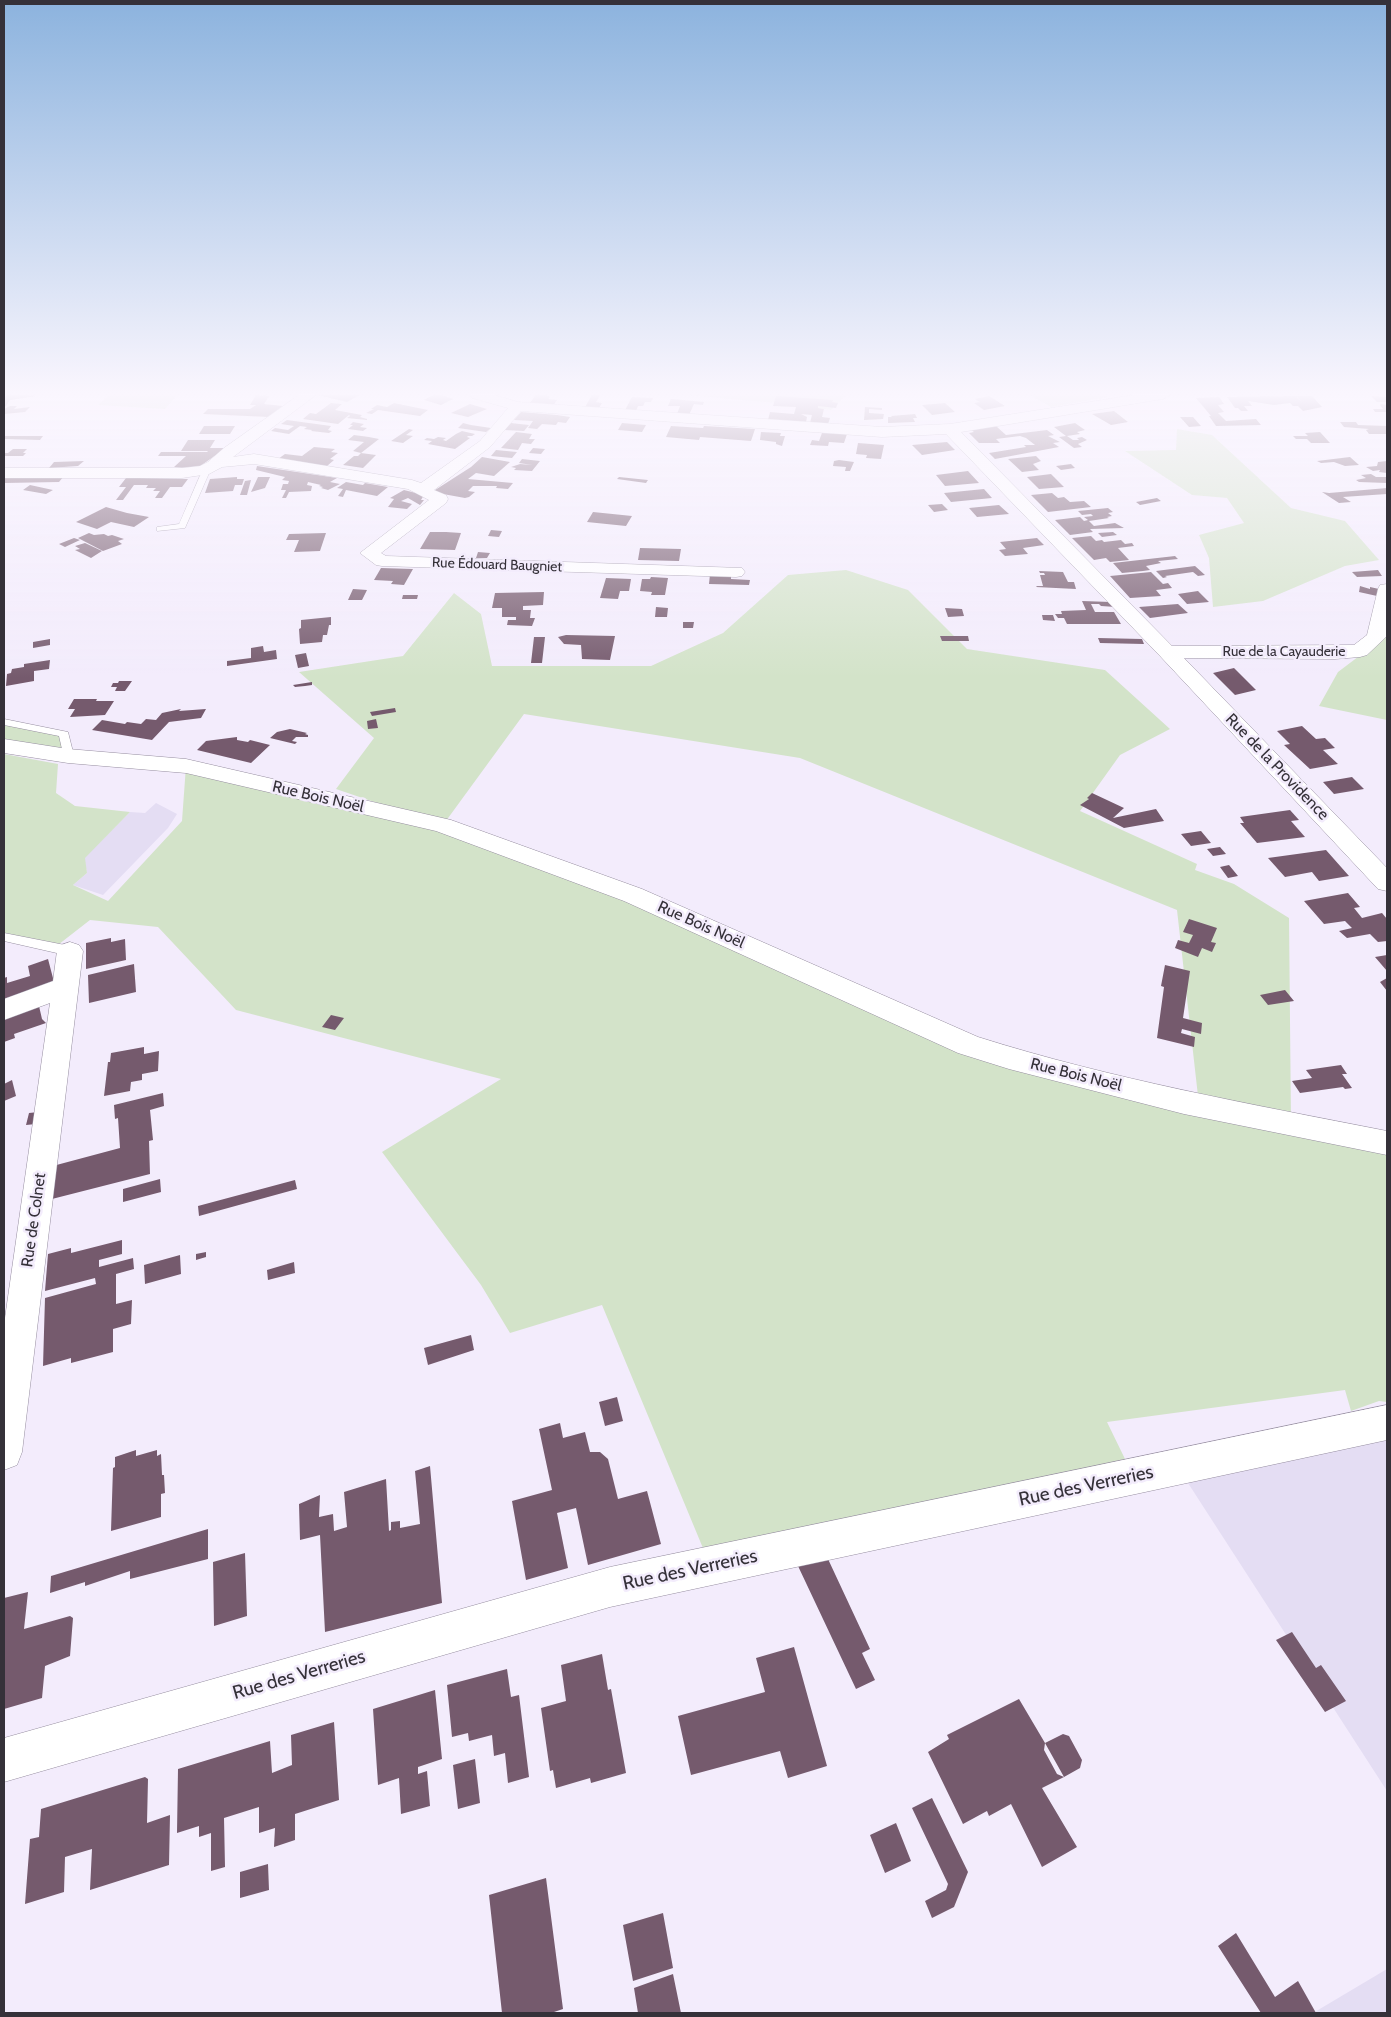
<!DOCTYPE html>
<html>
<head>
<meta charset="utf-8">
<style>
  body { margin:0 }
  #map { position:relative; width:1391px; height:2017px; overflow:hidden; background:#f3ecfc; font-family:Cabin,sans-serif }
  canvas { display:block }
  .frame { position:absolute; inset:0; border:5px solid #353139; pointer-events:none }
</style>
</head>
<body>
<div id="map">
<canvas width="1391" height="2017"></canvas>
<div class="frame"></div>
</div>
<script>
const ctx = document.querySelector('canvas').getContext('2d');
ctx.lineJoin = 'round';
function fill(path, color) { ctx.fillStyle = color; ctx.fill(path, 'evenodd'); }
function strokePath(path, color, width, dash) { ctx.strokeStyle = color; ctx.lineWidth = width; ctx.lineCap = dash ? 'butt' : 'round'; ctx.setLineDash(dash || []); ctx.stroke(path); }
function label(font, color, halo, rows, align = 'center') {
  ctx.font = font + ' Cabin,sans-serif'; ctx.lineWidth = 5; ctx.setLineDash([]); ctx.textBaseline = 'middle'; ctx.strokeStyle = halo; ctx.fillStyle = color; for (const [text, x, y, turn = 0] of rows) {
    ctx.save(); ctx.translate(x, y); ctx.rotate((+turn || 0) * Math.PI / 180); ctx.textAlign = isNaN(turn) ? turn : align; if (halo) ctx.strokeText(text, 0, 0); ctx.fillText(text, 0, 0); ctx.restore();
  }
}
const industrial = new Path2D(`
  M156,803L177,814L168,828L103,895L73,885L87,873L84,858L130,812L145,813Z
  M1387,1423V1791L1177,1466Z
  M1387,1969V2013H1313Z`);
const green = new Path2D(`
  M109,395H177L165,409L98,405Z
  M688,395H846L831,410L776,403Z
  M1030,395H1105L1108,397L1051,407Z
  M1177,429L1212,435L1291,508L1345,521L1379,560L1345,566L1263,601L1213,607L1209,558L1199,535L1244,523L1227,498L1192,495L1125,451L1176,450Z
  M846,570L908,590L967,649L1105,670L1170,729L1120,755L1080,811L1197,864L1195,870L1234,884L1289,918L1291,1123L1387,1144V1402L1379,1401L1351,1411L1345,1390L1107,1422L1125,1459L710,1565L602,1305L510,1333L481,1285L382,1152L501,1079L236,1010L158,927L90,920L54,948L4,937V754L58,764L56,793L75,806L130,812L85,858L87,873L73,885L108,901L182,821L186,766L436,823L336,789L374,738L299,672L403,656L454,593L481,614L492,666H651L723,633L788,575ZM524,714L800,758L1177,910L1199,1105L968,1045L443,825Z
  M1387,635V720L1319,706L1338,672Z
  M4,722L64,734L68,756L4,744Z`);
const building = new Path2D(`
  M7,395H27L36,396L10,400L6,406L4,407V398Z
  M256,395L269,396L264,404L283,406L270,417L203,414L208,409H250L256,405H250Z
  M318,395H359L347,402Z
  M433,395H441L453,399L441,405L424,400Z
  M536,395H545L550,397L548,399L557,400L553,406L529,404Z
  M592,395H600L596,402L602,403L599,408L585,407Z
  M776,396L833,400L832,402L838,403L836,408L818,406V408L824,409L822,417L830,418L828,424L810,423L812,415L801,414L807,417L806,422L768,420L770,412L794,414L796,407L773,406Z
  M989,396L1005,406L984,410L974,403L980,402L975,399Z
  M1295,396L1303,403L1296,396H1312L1322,407L1303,411L1298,406H1293L1290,403L1274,405L1248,401L1252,406H1244L1248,411H1241L1238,408H1235L1227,397Z
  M1371,396L1387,397V402H1377Z
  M632,397L653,398L651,402H645L643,406H638L636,411L625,410Z
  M1219,397L1224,404L1218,405L1224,412L1218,413L1226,421L1256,419L1261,425L1216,426L1209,416H1211L1196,398Z
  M671,399L704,402L703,405L694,404L689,415L677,414L680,406H668Z
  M331,403L342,404L335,410L362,415L360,417L367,419V420L347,418L350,416L349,415L338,424L303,419L310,413L316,414Z
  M394,403L428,410L420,416L378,410L372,414L366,413L374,409H371L377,405L387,407Z
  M945,403L955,412L932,415L922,405Z
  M470,404L487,409L468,417L451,413Z
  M1381,404L1387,405V412H1375L1373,409H1383L1380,405Z
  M10,406H17L14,409L30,407L25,412L4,414V409Z
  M865,407L882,408V410L869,409V413L884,414L883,419L864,420Z
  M1114,411L1128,422L1111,425L1092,414Z
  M521,412L557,415L570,417L566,423L558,422L556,425L542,424L537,429L528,428L533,421L514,420Z
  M915,414L917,418H913L915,422L888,423V417H892L891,416Z
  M1180,417H1193L1201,426L1189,427Z
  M287,420L331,426L328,430L332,431L329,433L311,431L312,430L304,429L307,427L300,426L289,434L271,431L275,428L288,430L294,426L281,424Z
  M353,422L364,424L360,427L367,428L363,431L348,429L353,425H350Z
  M1340,422H1356L1358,425L1387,426V434H1369L1366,430L1369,429L1344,427Z
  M463,423L471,425L491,428L486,432L458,428Z
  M511,423L529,425L524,431L504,430Z
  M622,423L646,425L642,432L618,430Z
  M1075,423L1085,430L1077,432L1080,434L1067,436L1073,440H1079L1077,438L1082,437L1087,440L1078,444L1082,447L1074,448L1059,437L1066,436L1054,427Z
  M204,426H235L230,434H199Z
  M671,426L703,428L704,426L755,429L751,441L700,437L699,440L666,437Z
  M996,426L1006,435L1047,430L1054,435L1048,436L1060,442L1053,443L1059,447L995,459L989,453L1026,447L1024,445H1035L1026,438L1020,436L996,439L1000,443H979L969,433L974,432L970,429Z
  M409,429L413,430L406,435L413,436L403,443L391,441Z
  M462,431L475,434L472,436H468L467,437L470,438L455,449L428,444L432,441L424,440L427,438L434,439L438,437L446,438L443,440L446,441L456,434Z
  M516,432L532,434L529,439H535L531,444L522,443L518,450L501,448Z
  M761,432L781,433L780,436H785L782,446L776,444V442L760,440Z
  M1320,432L1330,443H1311L1307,439H1296L1293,436H1308L1305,433Z
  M822,433L847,434L844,443L829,442L828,446L810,445L812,440L819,441Z
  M354,435L369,437L379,439L361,453L353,451L364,442L348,440Z
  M4,436H43L40,440L4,439Z
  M188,440H215L210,448H226L196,469L174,467L186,456H158L161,452H207L208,451H181Z
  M947,442L955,450L922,455L912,445Z
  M858,443L884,445L881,459L866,458L867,455L856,454Z
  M314,447L335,449L331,452L338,453L330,459L334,460L327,466L278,459L285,454L302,456Z
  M533,448L545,449L541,454L529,453Z
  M13,449H27L23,453H26L23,456H4V453H8Z
  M496,450L517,452L512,458L491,456Z
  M361,453L376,455L363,468L343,465L354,456H358Z
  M1036,456L1041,461L1033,464L1039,470L1022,472L1008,459Z
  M482,457L510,462L494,476L476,473L468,479L513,483L508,489L496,488L497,486H473L468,491L475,492L469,497L465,498L432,492L471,467Z
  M1350,457L1359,465L1345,466L1334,462L1321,463L1317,461Z
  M522,459L540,461L532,471L514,470L516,468L511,467L520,464L532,465L519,463Z
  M84,461L78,466L49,468L54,462Z
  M834,461L839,460L854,462L850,471H845L846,467L833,466Z
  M1387,461V473L1379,472L1380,470L1373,471L1366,467L1377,466L1378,462Z
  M1071,464L1075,468L1061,470L1056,466Z
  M257,466L337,478L330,482L340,484L328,490L321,488L323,487L319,486L321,485L308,482L307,485L312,486L311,491L289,492L286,498H282L286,490H281L283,484H288L289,481L282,480L285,477L256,470Z
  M968,471L979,483L945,486L936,475Z
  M1051,474L1064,487L1039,489L1027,477Z
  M1371,474L1376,477H1387V483L1359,482L1356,480L1366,478L1361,475Z
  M29,476H64L59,482L4,483V477Z
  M237,477V479H244L242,485H235L233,491L205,493L210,479Z
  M258,477H270L265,488L251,492Z
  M619,477L648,480L646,483L617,479Z
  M126,478H139L188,479L182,487H170L162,498H155L160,491H153L156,488H146L148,485H134L123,500H116L126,487H119Z
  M251,480L247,495H240L245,481Z
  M346,482L363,485L365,483L388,487L377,496L346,490L343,497L338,496L343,489L337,488Z
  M30,485L53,490L46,494L23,490Z
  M1387,488V494L1343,497L1351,502L1339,503L1322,492L1329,493Z
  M984,489L992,498L951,502L944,493Z
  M404,490L424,495L421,500H424L420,505L408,498L401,501L412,504L407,509L388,507L394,499L390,498Z
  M1052,493L1058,498L1064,497L1070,502L1084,501L1091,507L1048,512L1031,495Z
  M1157,498L1161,501L1140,505L1136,502Z
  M942,504L948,510L934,512L928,505Z
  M999,505L1009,514L977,517L969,508Z
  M106,507L127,513L149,517L134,527L111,522L97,529L76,522Z
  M1108,508L1113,512L1108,513L1112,516L1107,517L1109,518L1089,521L1094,526L1115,523L1124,528L1090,529L1093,532L1070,535L1055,520L1080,517L1084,521L1088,520L1084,517L1093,516L1091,514L1082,515L1078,511Z
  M593,512L632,516L626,526L587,522Z
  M491,530L502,531L499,537L488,536Z
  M430,532H446L461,533L455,550L420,549Z
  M1113,532L1117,535L1102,537L1098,533Z
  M89,533L94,535L104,534L108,536L112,535L124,539L118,541L122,544L103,551L78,538Z
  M326,533L320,551L294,552L299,540H286L289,534Z
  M1091,536L1096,541L1102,540L1104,542L1121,540L1125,544L1132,543L1134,546L1118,548L1129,560L1110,562L1106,558L1094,560L1072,538Z
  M74,538L80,540L65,547L59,544Z
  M1037,538L1044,545L1023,548L1028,554L1005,556L999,550L1006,549L1000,542Z
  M85,543L102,551L91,558L75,550L80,549L75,546Z
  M640,548L681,549L679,561L638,560Z
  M478,552L490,553L487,558H476Z
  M1175,556L1178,559L1158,561L1161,563L1146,566L1150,570L1143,571L1122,573L1113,563Z
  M1195,566L1205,575L1198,576L1193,572L1165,576L1167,577L1163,578L1156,571Z
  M381,568L413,569L404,585L391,584L393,581L374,580Z
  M1378,570L1382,576L1357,577L1352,572Z
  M1039,571L1063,572L1068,582H1074L1076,589L1036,587L1037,586H1043L1040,575H1045L1044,573H1040Z
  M1151,572L1163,584L1168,583L1172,588L1156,590L1161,596L1130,598L1110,576Z
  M710,574H731V579L750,580L749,585L709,584Z
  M651,577L668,578L665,595H651L652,592L640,591L642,579H650Z
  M606,578L631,579L629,591H620L618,599L600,598Z
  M1360,586L1370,589V587L1379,589L1377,596L1359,592Z
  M353,589L367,590L362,600H348Z
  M1198,591L1209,602L1187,604L1178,594Z
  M544,592L543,605L523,606V610H531L530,618H535L532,626L507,625L508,620H516V617H502V608H492L495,593Z
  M403,595H418L417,599H402Z
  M1082,601L1111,602L1116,607L1101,606L1099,604H1091L1095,612H1114L1121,624H1067L1064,618H1058L1055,614H1062L1061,611L1086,610Z
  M1178,604L1188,613L1150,618L1139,607Z
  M656,607L668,608L667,617H655Z
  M945,608L962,609L964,616L948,617Z
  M1042,615H1053L1055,621L1043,620Z
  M331,617V625H329L327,635H323L322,642L300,644L299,629L301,628V620Z
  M683,622H694L693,628H683Z
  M566,635L615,636L610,660L582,659L581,645L564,644L558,637Z
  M940,636H968L969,641H942Z
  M534,637H545L542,663H531Z
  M1098,638L1142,639L1144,644L1100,643Z
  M50,639V645L33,648V642Z
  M263,646L264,652L276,650L277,659L227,666V661L251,658V648Z
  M306,653L309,666L298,668L295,655Z
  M50,660L49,669L34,671V681L6,686L7,674L11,673L12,669L24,667V664Z
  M1234,668L1256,690L1235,695L1213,673Z
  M119,681H132L125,691H115L117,687H111L113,683H118Z
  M312,682V685L305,686L295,687L293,685Z
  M74,699H97L96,701H114L105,715L70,717L75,709H68Z
  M395,708L396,712L372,716L370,712Z
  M181,709L179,711L206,709L201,718L169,722L152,740L92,730L102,720L125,724L127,722L141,724L146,719L156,720L162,713Z
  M376,719L378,728L368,729L367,721Z
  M1302,726L1316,739L1325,738L1335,748L1323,750L1338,764L1310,769L1284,745L1290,744L1277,731Z
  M290,729L307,733L305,734L308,735V737H296L292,741L297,742L295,744L270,738L277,732Z
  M237,737V740L248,742L250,740L270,745L251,763L197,750L206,741Z
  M1352,777L1364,789L1334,794L1323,782Z
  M1092,793L1124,808L1113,818L1156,809L1164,821L1124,828L1080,805L1089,799L1087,798Z
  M1290,810L1299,820L1291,821L1305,837L1257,843L1240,823H1244L1240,817Z
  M1201,831L1211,843L1191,846L1181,834Z
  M1220,847L1226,854L1213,856L1207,849Z
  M1326,850L1349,876L1319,881L1312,872L1285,877L1268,858Z
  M1229,865L1238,876L1228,878L1220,867Z
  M1348,893L1360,907L1354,908L1362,918L1382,913L1387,919V941L1378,942L1370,934L1347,938L1339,931L1352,928L1345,921L1324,924L1304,901Z
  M1189,919L1217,928L1211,942L1216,943L1212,952L1202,948L1198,957L1175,948L1178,940L1189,943L1193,935L1183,932Z
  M111,938V942L125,939L126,960L86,969V943Z
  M1387,955V971L1375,957Z
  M48,959L54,982L4,999V978L7,977V983L30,976L28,966Z
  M134,964L136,992L89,1003L88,975Z
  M1165,965L1190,971L1183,1018L1202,1023L1201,1034L1182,1029L1181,1033L1195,1037L1194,1047L1157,1038L1164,987L1161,986Z
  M1387,978V991L1380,982Z
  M1285,990L1294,1001L1268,1005L1260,995Z
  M39,1006L42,1019L46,1023L14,1034L15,1038L4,1042V1018Z
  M331,1015L344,1018L335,1030L322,1027Z
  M144,1047V1054L159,1051L158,1071L142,1074V1080L131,1082L130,1091L104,1096L108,1062H110L111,1053Z
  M1341,1065L1347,1074H1342L1352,1088L1345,1089L1343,1087L1300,1093L1292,1081L1312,1078L1306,1070Z
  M12,1080L16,1096L4,1101V1084Z
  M163,1093L164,1106L150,1110L153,1140L149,1141L150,1174L48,1200L49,1167L120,1148L118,1118L115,1119L114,1105Z
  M39,1112L36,1124L26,1125L29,1113Z
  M160,1179L161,1192L123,1202V1189Z
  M295,1180L297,1189L199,1216L198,1206Z
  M122,1240V1254L99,1260V1267L133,1258L134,1269L116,1274V1304L132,1300L131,1324L113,1329V1352L71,1363V1358L43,1366L45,1298L96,1284L95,1278L45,1291L48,1254L71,1248V1253Z
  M206,1252V1257L196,1260V1254Z
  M180,1255L181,1274L145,1284L144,1265Z
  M294,1262L295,1273L268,1280L267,1270Z
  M471,1335L474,1350L428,1365L424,1348Z
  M617,1397L623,1421L605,1426L599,1402Z
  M560,1423L563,1438L585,1432L590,1452H600L608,1459L618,1499L647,1491L661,1544L588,1565L576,1508L557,1513L568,1568L526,1580L512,1501L552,1490L539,1429Z
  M136,1450V1456L157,1450V1456L161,1454L162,1475H164L165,1493L161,1494V1517L111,1531L113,1468L115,1467V1457Z
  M430,1466L442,1603L325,1632L320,1535L300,1540L299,1504L320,1495L319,1517L333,1514L334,1531L347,1527L344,1492L386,1479L389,1531L391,1530V1522L400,1521V1528L420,1524L415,1471Z
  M208,1529V1559L130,1579V1571L85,1586V1582L50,1593L51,1576Z
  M245,1553L247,1616L214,1626L213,1562Z
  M828,1559L870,1649L862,1653L875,1680L856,1689L798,1566Z
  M28,1592L24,1629L70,1616L73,1618L70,1656L45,1666L42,1698L4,1709V1598Z
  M1292,1632L1316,1668L1321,1665L1346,1701L1325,1712L1276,1640Z
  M794,1647L827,1766L788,1778L780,1751L691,1775L678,1716L765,1692L756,1658Z
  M602,1654L608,1690L611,1689L626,1773L591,1783L590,1778L556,1788L553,1770L550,1771L541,1708L566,1701L561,1665Z
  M507,1669L511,1697L519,1695L529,1777L508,1783L505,1753L494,1756L492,1735L469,1741L468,1733L452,1737L447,1685Z
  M435,1690L442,1759L418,1767V1774L427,1771L430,1806L401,1814L399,1778L378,1785L373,1709Z
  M1019,1699L1045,1743L1044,1750L1057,1774L1064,1777L1042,1788L1077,1847L1042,1867L1011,1804L989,1816L987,1811L963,1824L928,1752L949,1739L947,1735Z
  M334,1722L339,1800L295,1814V1840L274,1847L275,1828L259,1833V1807L224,1818L225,1867L211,1871V1833L199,1837V1826L177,1833L178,1769L270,1741L272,1773L292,1765L291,1735Z
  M1063,1734L1069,1736L1082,1760L1080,1768L1064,1777L1045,1743Z
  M475,1759L480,1803L458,1809L453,1765Z
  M145,1777L148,1779L147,1823L170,1815L169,1865L90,1890L92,1849L65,1857L64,1892L25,1904L30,1839L39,1837L41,1809Z
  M932,1798L968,1872L954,1907L932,1918L925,1901L946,1890L948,1884L912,1808Z
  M896,1823L911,1861L885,1873L870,1835Z
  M268,1864L269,1890L240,1898V1872Z
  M546,1878L563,2009L551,2013H502L489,1895Z
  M663,1913L673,1968L633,1981L623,1925Z
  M1236,1933L1275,1997L1298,1981L1316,2013H1261L1218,1946Z
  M673,1974L681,2013H638L634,1988Z`);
const service = new Path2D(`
  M203,469L210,471L185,528L157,531V527L179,524Z
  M4,719L68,732L74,756L68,759L64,758L59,736L4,725Z
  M4,933L70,946L75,948L77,951L75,954L70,956L4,941Z`);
const minor = new Path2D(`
  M299,395H316L233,457L254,454L412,480L421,483L480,441L508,408L472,398L470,395H494L518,402L882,427L950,424L1134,395H1170L1163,399L961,432L1172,646L1354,645L1367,635L1378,589L1380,585L1387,584L1386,637L1367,655L1360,657L1335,659L1184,658L1387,868V891L1378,889L1160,656L946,434L882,437L521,411L490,447L434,490L446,495L448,499L446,503L381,553L386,556L742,568L745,572L742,576L736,577L382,566L376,565L360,553L429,500L408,489L254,464L222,467L209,474L182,478H4V468H182L200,466L208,462L224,448Z
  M4,739L68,749L186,759L451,820L642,889L978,1037C1111,1079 1250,1104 1387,1131V1155L1184,1114L1009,1069L958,1053L624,901L436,831L186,773L68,763L4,753Z
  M70,942L79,945L83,951L22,1452L17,1465L4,1470V1325L50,1003L4,1020V999L53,981L57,951L61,945Z
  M1387,1405V1440L610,1607L4,1782V1738L610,1567Z`);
const farStreetnames = [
  ["Rue Édouard Baugniet",497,565,2],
  ["Rue de la Cayauderie",1284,652]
];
const streetNames = [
  ["Rue de la Providence",1277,767,46],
  ["Rue Bois Noël",318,797,13],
  ["Rue Bois Noël",701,925,24],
  ["Rue Bois Noël",1076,1075,14],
  ["Rue de Colnet",34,1220,-82]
];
const nearStreetnames = [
  ["Rue des Verreries",1086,1486,-12],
  ["Rue des Verreries",690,1570,-12],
  ["Rue des Verreries",299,1675,-16]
];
fill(industrial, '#e4ddf3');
fill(green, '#d3e3c9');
fill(building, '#755a6d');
strokePath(service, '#968ea0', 1);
strokePath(minor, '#968ea0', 1);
fill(service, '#fff');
fill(minor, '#fff');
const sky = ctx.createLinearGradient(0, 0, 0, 678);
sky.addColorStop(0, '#8cb3de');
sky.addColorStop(0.58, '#faf6fe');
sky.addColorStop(1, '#faf6fe00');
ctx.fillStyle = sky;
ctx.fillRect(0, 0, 1391, 678);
label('14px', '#353139', '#f3ecfc', farStreetnames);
label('16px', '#353139', '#f3ecfc', streetNames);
label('19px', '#353139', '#f3ecfc', nearStreetnames);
</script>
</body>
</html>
